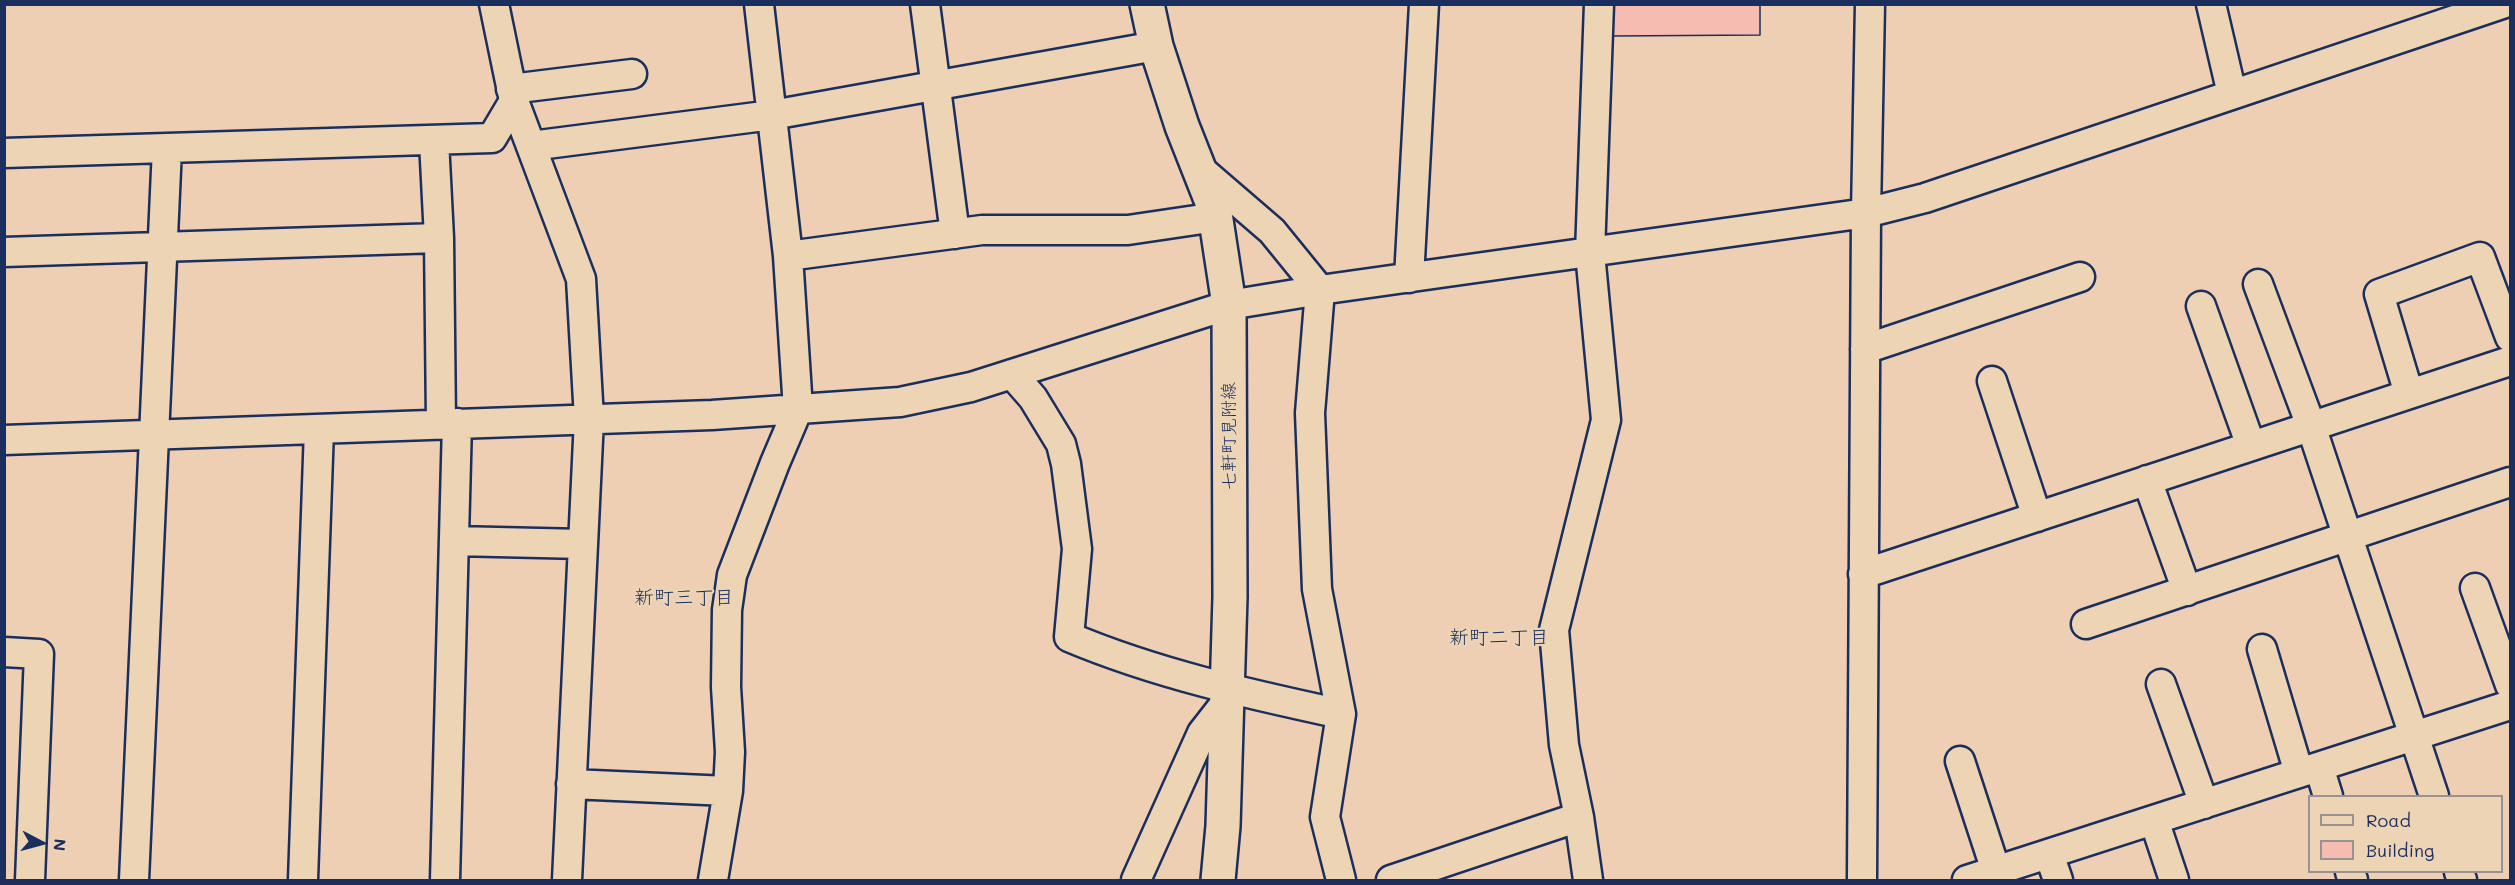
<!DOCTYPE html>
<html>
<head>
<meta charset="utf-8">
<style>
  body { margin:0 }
  #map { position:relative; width:2515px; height:885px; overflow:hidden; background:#efcfb4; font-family:Mali,sans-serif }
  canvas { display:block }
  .frame { position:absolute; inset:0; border:6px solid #1b2f5e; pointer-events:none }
  .legend { position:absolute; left:2308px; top:795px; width:195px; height:78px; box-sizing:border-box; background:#edd4b5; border:2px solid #999292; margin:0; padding:8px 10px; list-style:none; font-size:18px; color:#1b2f5e }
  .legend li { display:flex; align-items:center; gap:12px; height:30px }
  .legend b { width:30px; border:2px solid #999292 }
  .north { position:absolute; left:12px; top:813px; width:60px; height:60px; -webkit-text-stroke:4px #edd4b5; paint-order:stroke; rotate:96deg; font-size:16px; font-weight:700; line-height:24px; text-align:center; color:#1b2f5e }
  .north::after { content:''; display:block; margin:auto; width:21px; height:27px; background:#1b2f5e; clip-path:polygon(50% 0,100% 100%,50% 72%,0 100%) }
</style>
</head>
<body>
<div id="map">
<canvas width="2515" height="885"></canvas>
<div class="frame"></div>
<ul class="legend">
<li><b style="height:8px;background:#edd4b5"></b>Road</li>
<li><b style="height:16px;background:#f6bbb1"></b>Building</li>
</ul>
<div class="north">N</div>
</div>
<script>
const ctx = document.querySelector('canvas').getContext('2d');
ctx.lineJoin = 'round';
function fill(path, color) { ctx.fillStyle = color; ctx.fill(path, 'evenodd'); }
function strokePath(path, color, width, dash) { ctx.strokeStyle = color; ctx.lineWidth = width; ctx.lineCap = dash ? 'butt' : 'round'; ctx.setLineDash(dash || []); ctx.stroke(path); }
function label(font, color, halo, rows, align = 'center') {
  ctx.font = font + ' Mali,"Klee One",sans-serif'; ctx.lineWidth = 4.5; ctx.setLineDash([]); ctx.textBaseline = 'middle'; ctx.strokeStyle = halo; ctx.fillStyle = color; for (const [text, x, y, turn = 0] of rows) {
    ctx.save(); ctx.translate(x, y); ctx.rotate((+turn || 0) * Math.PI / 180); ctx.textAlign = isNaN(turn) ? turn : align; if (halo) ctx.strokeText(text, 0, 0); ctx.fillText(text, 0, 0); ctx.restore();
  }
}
const building = new Path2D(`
  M1612,4H1760V35L1612,36Z`);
const minor = new Path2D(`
  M494,4L514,101L581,279L589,419L567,880
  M925,4L955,234
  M2211,4L2232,94
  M511,89L632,74
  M434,141L439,238L441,424
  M531,146L772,115L1156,46
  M4,153L492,138L514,101
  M1200,169L1272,231L1320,290L1310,413L1317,589L1341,714L1325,817L1341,880
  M4,252L439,238
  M788,256L982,230H1128L1216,217
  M1409,278L1424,4
  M2258,284L2311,426L2434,796
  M2201,306L2251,446
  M1865,349L2080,277
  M1012,374L1033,398L1061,444L1066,464L1077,549L1069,637C1157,674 1249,694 1341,714
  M1992,381L2037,517
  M2409,394L2379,294L2480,257L2510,337
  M4,440L712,415L900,402L971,387L1229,305L1320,290L1866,213L1925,198L2502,4
  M2147,480L2187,591
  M454,541L583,544
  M1863,574L2510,361
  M2475,588L2510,685
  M2086,624L2510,482
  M2262,649L2299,773
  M4,652L39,654L30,880
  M2161,684L2204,804
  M1960,761L1996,871
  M2319,767L2328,796
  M571,784L728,791
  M2154,820L2174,880
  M2049,854L2058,880
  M2350,872L2353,880
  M2459,872L2462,880
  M134,880L167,148
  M303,880L319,429
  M445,880L457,423
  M713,880L728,791L730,752L726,687L727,610L732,575L775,463L798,409L788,256L759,4
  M1136,880L1202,733L1227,701
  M1391,880L1579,817
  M1588,880L1579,817L1564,745L1554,630L1606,420L1590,253L1599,4
  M1862,880L1866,213L1870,4
  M1967,880L2510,705`);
const major = new Path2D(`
  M1147,4L1156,46L1182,126L1214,207L1229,305L1230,597L1223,826L1218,880`);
const streetNames = [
  ["七軒町見附線",1229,436,-90]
];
const neighbourhoodNames = [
  ["新町三丁目",684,598],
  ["新町二丁目",1499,638]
];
fill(building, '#f6bbb1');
strokePath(building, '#1b2f5e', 1.5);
strokePath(minor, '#1b2f5e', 33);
strokePath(major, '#1b2f5e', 38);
strokePath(minor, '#edd4b5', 28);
strokePath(major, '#edd4b5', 33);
label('18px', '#1b2f5e', '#edd4b5', streetNames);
label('20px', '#1b2f5e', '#edd4b5', neighbourhoodNames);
</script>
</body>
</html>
